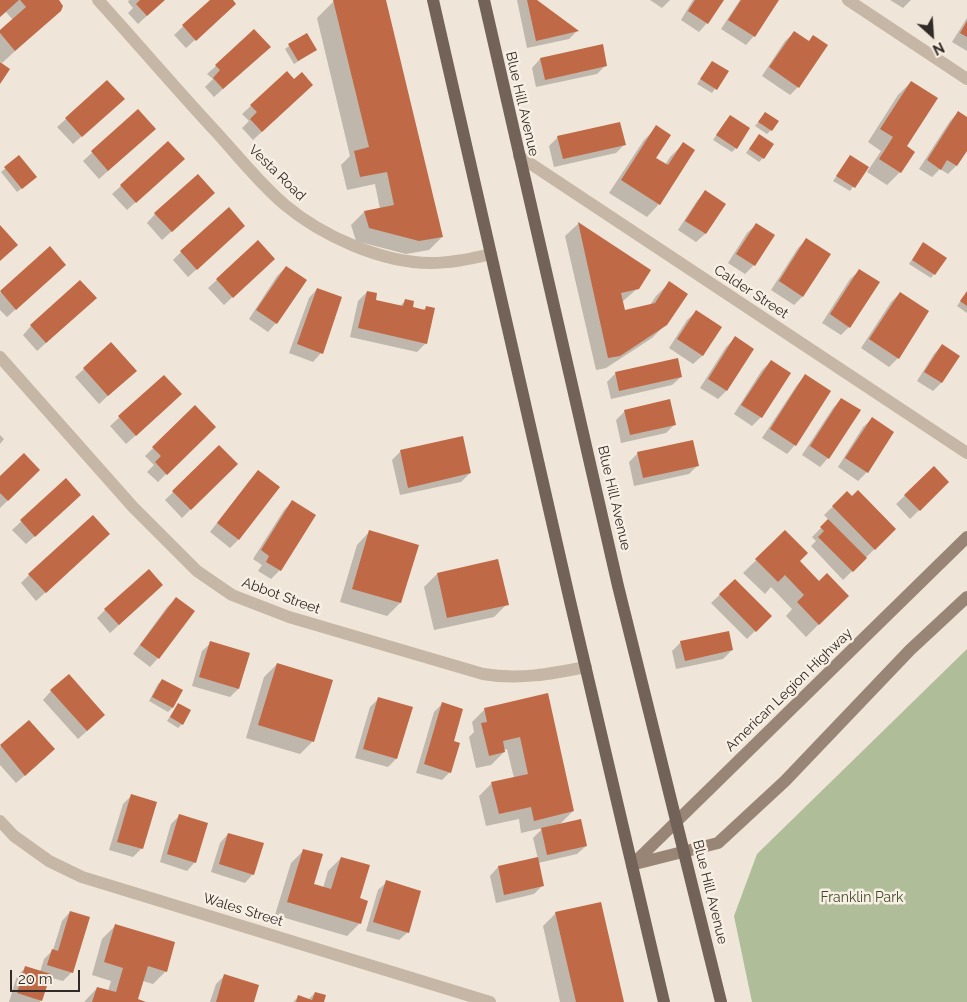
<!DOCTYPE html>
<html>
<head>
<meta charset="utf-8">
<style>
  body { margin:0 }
  #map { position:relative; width:967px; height:1002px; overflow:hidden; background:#efe5d8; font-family:Raleway,sans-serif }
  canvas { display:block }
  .north { position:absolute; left:907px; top:10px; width:50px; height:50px; -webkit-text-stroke:4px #f7efe3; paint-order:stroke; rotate:154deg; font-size:14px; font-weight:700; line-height:20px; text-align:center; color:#322a26 }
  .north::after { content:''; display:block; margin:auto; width:18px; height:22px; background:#322a26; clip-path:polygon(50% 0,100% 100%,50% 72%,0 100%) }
  .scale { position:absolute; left:10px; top:970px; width:70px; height:22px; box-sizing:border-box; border:2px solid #322a26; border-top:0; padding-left:6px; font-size:15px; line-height:18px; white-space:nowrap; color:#322a26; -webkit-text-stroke:4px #f7efe3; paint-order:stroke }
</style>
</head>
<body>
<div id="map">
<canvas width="967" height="1002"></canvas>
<div class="north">N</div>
<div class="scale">20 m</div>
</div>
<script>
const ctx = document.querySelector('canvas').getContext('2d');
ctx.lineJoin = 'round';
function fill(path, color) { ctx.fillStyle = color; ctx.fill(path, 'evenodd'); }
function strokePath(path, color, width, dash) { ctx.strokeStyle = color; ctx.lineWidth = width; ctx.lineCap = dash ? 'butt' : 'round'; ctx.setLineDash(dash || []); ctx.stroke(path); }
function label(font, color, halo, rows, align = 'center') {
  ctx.font = font + ' Raleway,sans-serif'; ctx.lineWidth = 5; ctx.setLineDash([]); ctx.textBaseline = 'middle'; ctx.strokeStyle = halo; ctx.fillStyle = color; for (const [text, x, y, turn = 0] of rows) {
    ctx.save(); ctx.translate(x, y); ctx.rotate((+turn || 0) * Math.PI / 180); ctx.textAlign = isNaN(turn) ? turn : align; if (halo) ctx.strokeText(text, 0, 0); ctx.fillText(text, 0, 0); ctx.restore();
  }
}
const green = new Path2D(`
  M967,649V1002H752L734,916L757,854Z`);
const shadow = new Path2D(`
  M0,0H55L60,10L2,63L0,61V31L13,20L6,12L0,17Z
  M129,0H164L138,24L128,13L133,8L128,2Z
  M211,0H231L226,12L186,48L174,35Z
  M337,0H384L442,237L429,250L406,254L356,241L351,225L364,212L380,209L375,184L347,190L341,165L350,156L317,18L334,1Z
  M517,0H535L577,31L569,39L527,48Z
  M650,0H670L662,8Z
  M693,0H722L707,23L699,32L681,20Z
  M740,0H778L754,36L746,45L721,29Z
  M890,0H911L903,8Z
  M967,18V51L952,42Z
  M794,33L798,87L790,95L762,76L785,41Z
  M306,34L316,50L294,64L285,49Z
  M602,45L606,65L597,74L536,87L532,68L540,59Z
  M261,55L214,97L205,87L213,79L207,74L216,66Z
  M709,66L727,72L712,93L697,84Z
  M287,73L303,94L253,140L242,128L249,121L242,114Z
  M911,82L905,147L900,172L887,185L867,172L881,151L868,142L898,95Z
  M115,107L73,144L57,127L66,119Z
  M137,111L145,138L99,179L83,161Z
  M958,113L967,118V149L956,166L948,174L940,169L932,177L919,169L950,121Z
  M765,114L771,130L767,134L755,126Z
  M726,121L736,148L732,152L713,140Z
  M657,127L654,158L665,165L670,157L683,144L659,204L647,217L609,193L644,140Z
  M759,135L763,158L759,162L746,153Z
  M558,137L625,144L616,153L554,167L549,146Z
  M19,157L31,181L17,192L1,172Z
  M850,157L867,167L850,191L833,181Z
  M174,167L127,210L112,194L121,186Z
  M705,192L724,204L705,234L696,242L678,230L697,201Z
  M205,201L162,240L147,223L155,214Z
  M578,224L649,270L638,288L622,302L624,311L650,305L656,296L669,283L666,324L652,338L606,368L596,370L565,236Z
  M756,225L773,236L754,265L745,274L728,263L747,233Z
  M235,234L188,277L173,260L181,252Z
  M806,240L802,297L794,305L771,290L798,248Z
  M258,242L265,267L224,305L208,288Z
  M923,244L934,274L931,278L909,264Z
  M49,248L56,273L7,317L0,310V293Z
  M286,267L276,323L268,332L249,319L277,276Z
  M859,271L849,327L841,335L822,323L850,279Z
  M317,289L321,353L313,362L289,353L309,298Z
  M367,292L374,300L400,306L405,301L411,308L423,310L427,307L426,343L417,352L350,337L358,301Z
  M967,292V313L957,306Z
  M900,293L898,358L889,367L861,348L891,302Z
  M86,307L37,351L23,335L31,326Z
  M696,312L720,328L702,356L693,364L669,348L687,320Z
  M735,338L727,390L718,399L700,388L726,347Z
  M942,345L959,356L941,383L933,391L917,381L934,354Z
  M677,360L681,377L672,385L611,399L607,382L615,374Z
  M771,361L789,373L761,417L752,426L734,414L762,370Z
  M84,369L126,379L99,404L75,377Z
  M164,376L172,403L126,444L110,426Z
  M805,376L795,445L787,454L762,438L797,385Z
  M841,399L828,458L820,467L802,455L833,408Z
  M195,407L214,427L158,482L147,472L154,465L145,456Z
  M625,411L675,424L666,433L621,443L616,420Z
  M872,419L867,472L858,481L838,467L863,427Z
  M0,435L4,439L0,444Z
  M462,438L470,473L461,482L400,495L392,460L400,452Z
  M219,447L236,464L182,518L165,500Z
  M638,453L698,465L689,474L634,486L629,462Z
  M934,468L948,482L910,519L896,504Z
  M39,470L0,508V478Z
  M258,471L239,539L230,548L210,532L250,480Z
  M66,480L71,504L26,544L12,530Z
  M847,493L895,529L843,580L811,546L816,541L812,537L829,520L824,515Z
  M292,502L280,570L271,579L258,571L262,565L253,559L284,510Z
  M369,532L400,603L387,616L340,602L357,545Z
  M785,532L798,561L819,582L847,596L806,637L786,616L792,609L771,587L765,594L743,573Z
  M100,543L36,601L21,583L29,575Z
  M437,574L507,604L494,617L434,630L424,587Z
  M735,580L770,616L747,639L711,603Z
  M153,594L110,633L97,618L105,610Z
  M176,599L158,658L150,667L133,654L167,607Z
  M681,642L732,650L723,659L676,669L672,651Z
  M211,643L249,654L238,689L230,697L192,686L202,651Z
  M277,664L313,741L300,754L246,738L264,677Z
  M162,680L172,708L168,712L149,701L158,684Z
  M51,691L95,724L78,739L43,700Z
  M547,695L573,811L558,826L586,846L577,854L538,863L543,885L534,894L496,903L490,876L498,867L538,859L533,838L543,828L521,833L519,819L486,826L479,796L492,783L514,778L507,749L504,750V752L491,765L476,768L469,737L474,732L472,722L485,709Z
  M379,698L396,759L388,767L355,758L370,707Z
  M178,704L182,724L178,728L167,721Z
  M442,704L452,741L450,772L442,780L416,773L434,712Z
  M29,721L45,758L16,783L0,765V747Z
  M132,795L155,803L141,849L133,857L109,850L123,804Z
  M180,815L195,862L187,871L160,862L171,824Z
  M228,834L253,874L245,883L211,872L220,843Z
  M304,850L312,885L323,888L328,871L341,858L359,899L360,923L347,936L275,915L291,863Z
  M387,882L408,932L399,940L366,931L378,890Z
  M70,912L72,972L63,981L48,977L40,1002H9L17,976L26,967L40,972L44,959L53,950L62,921Z
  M556,913L622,1002H560L543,926Z
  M115,926L166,971L153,984L143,981L137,1000L143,1002H84L97,988L108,991L111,981L92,975L102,939Z
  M224,976L253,1002H210L216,984Z
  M315,993L322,1002H293L298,997L308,1000Z`);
const building = new Path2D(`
  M0,0H19L0,17Z
  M20,0H59L63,6L61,11L15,51L0,33V30L26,7Z
  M140,0H165L147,16L136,4Z
  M210,0H233L236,4L196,41L182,25Z
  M333,0H386L443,237L419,241L369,228L364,211L394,205L387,172L360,177L354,151L369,147Z
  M527,0H537L579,31L536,41Z
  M695,0H724L708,24L688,11Z
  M741,0H779L755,37L728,20Z
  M967,21V37L960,33Z
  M254,29L271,47L223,89L213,78L220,70L215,65Z
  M794,31L809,41L813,35L828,45L799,88L769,67Z
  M307,33L317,50L298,61L288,44Z
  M603,44L607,66L545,80L540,58Z
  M712,61L729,71L717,90L700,79Z
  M0,62L10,69L0,84Z
  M287,71L294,79L302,72L313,85L262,132L250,119L257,112L250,105Z
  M107,80L125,99L82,137L65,118Z
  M911,81L938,98L907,146L915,152L901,173L879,159L893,137L880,129Z
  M138,109L156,129L108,171L91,151Z
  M958,111L967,117V151L957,166L947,160L941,170L927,160Z
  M765,112L779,121L772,131L758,122Z
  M730,115L750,128L737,149L716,135Z
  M620,122L626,145L563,159L557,136Z
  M656,125L671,135L656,158L668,165L683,142L695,150L660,205L621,180Z
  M759,134L774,144L764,159L749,149Z
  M168,141L185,159L136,203L120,185Z
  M19,155L37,177L22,189L4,167Z
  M850,155L869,167L855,188L836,176Z
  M198,174L215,193L172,232L154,213Z
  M705,190L726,204L706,234L685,221Z
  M229,207L245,226L197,270L180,251Z
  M578,222L651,270L639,289L621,293L625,310L655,303L669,281L688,294L667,325L620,356L608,358Z
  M756,223L775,235L755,266L736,254Z
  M0,225L18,245L0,261Z
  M806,238L831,254L803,297L779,281Z
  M258,240L275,259L233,298L216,279Z
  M923,242L947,258L935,275L912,260Z
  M50,246L66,265L16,310L0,291Z
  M286,266L307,280L277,324L256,310Z
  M859,269L880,282L850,328L830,314Z
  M80,280L97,298L46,343L30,325Z
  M317,288L342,297L323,354L297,344Z
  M367,291L377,293L376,300L403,306L405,299L414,301L413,307L425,310L426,306L435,308L427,344L358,328Z
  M967,291V306L960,301Z
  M900,292L929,311L899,359L869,339Z
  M696,310L722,327L703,356L677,339Z
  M735,336L754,349L727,391L708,379Z
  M111,342L137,371L108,396L83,368Z
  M942,344L960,356L942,383L924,372Z
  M678,358L682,377L619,391L615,372Z
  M771,360L791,373L762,418L741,405Z
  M805,374L831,391L796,446L770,429Z
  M164,375L182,394L136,436L118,416Z
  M841,398L861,410L829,459L810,446Z
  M670,399L676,425L630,435L624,410Z
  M195,405L216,427L167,475L155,462L161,456L152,447Z
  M872,417L894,432L868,473L845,458Z
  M463,436L471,473L408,488L400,450Z
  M693,440L699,466L643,478L637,452Z
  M219,445L238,464L191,510L172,491Z
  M24,453L40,470L8,501L0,493V476Z
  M934,466L949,482L920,511L904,495Z
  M258,470L280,487L239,540L217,523Z
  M66,478L81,495L35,537L20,520Z
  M858,490L896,529L875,550L832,506L847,491L852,496Z
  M292,500L316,515L281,571L266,562L269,556L261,550Z
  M93,515L110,534L46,593L28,574Z
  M828,519L867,558L853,572L818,537L824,531L820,527Z
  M369,530L419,545L401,603L352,589Z
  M785,530L808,553L800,561L819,581L827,573L849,596L819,625L797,602L804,595L785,575L778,582L755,559Z
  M498,559L509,605L447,618L437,573Z
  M149,569L163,585L119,625L104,609Z
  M735,579L772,616L756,632L719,594Z
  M176,597L195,611L159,659L140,645Z
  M729,631L733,650L685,661L680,641Z
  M210,641L250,653L239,689L199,677Z
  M277,663L333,680L314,742L258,725Z
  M69,674L105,715L87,731L50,690Z
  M162,679L183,690L173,708L152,697Z
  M548,693L574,811L534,821L531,807L499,814L491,782L528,774L520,737L503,741L505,752L489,756L481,723L487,722L484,708Z
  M378,697L413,707L397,759L363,749Z
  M442,702L463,709L454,741L460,743L451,773L424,764Z
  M178,703L191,710L183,725L170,717Z
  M29,720L55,749L25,776L0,745Z
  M131,794L157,802L143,849L117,842Z
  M179,814L208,823L196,863L167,854Z
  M581,819L587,846L547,855L541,828Z
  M228,833L264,843L254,875L219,864Z
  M303,849L323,854L314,884L331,889L341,857L370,865L360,898L368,901L361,924L287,902Z
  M538,857L544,886L504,895L498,866Z
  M386,880L421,891L409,933L373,922Z
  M601,902L624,1002H576L555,912Z
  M70,911L90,917L73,973L47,965L52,949L58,951Z
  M115,924L175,942L167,972L148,966L138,999L146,1002H92L97,987L116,992L123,968L104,962Z
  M25,966L51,974L42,1001L17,993Z
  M224,974L259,985L254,1002H216Z
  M315,992L326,995L324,1002H296L298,995L312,1000Z`);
const street = new Path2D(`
  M98,0C138,44 177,90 217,133C239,157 260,184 285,205C322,236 382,263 431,263C452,263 471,259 491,254
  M848,0L967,79
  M519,156L967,453
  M0,357L133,507L197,571L232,595L289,617L483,674C519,680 551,674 586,667
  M0,821L14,836L49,861L82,877L490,1002`);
const secondary = new Path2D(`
  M635,864L718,843L785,781L910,650L967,597
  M632,865L967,537`);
const primary = new Path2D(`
  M433,0L570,601L664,1002
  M484,0L618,586L721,1002`);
const streetNames = [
  ["Blue Hill Avenue",522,104,77],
  ["Vesta Road",277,173,44],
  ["Calder Street",751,292,33],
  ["Blue Hill Avenue",614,498,77],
  ["Abbot Street",281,596,20],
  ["American Legion Highway",789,690,-44],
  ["Blue Hill Avenue",710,892,76],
  ["Wales Street",243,910,17]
];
const parkNames = [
  ["Franklin Park",862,898]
];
fill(green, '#afbd99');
fill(shadow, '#0003');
fill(building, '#bf6946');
strokePath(street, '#c6b6a5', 12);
strokePath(secondary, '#998576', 12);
strokePath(primary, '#736257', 12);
label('14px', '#322a26', '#f7efe3', streetNames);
label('14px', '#404f2b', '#f7efe3', parkNames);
</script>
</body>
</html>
